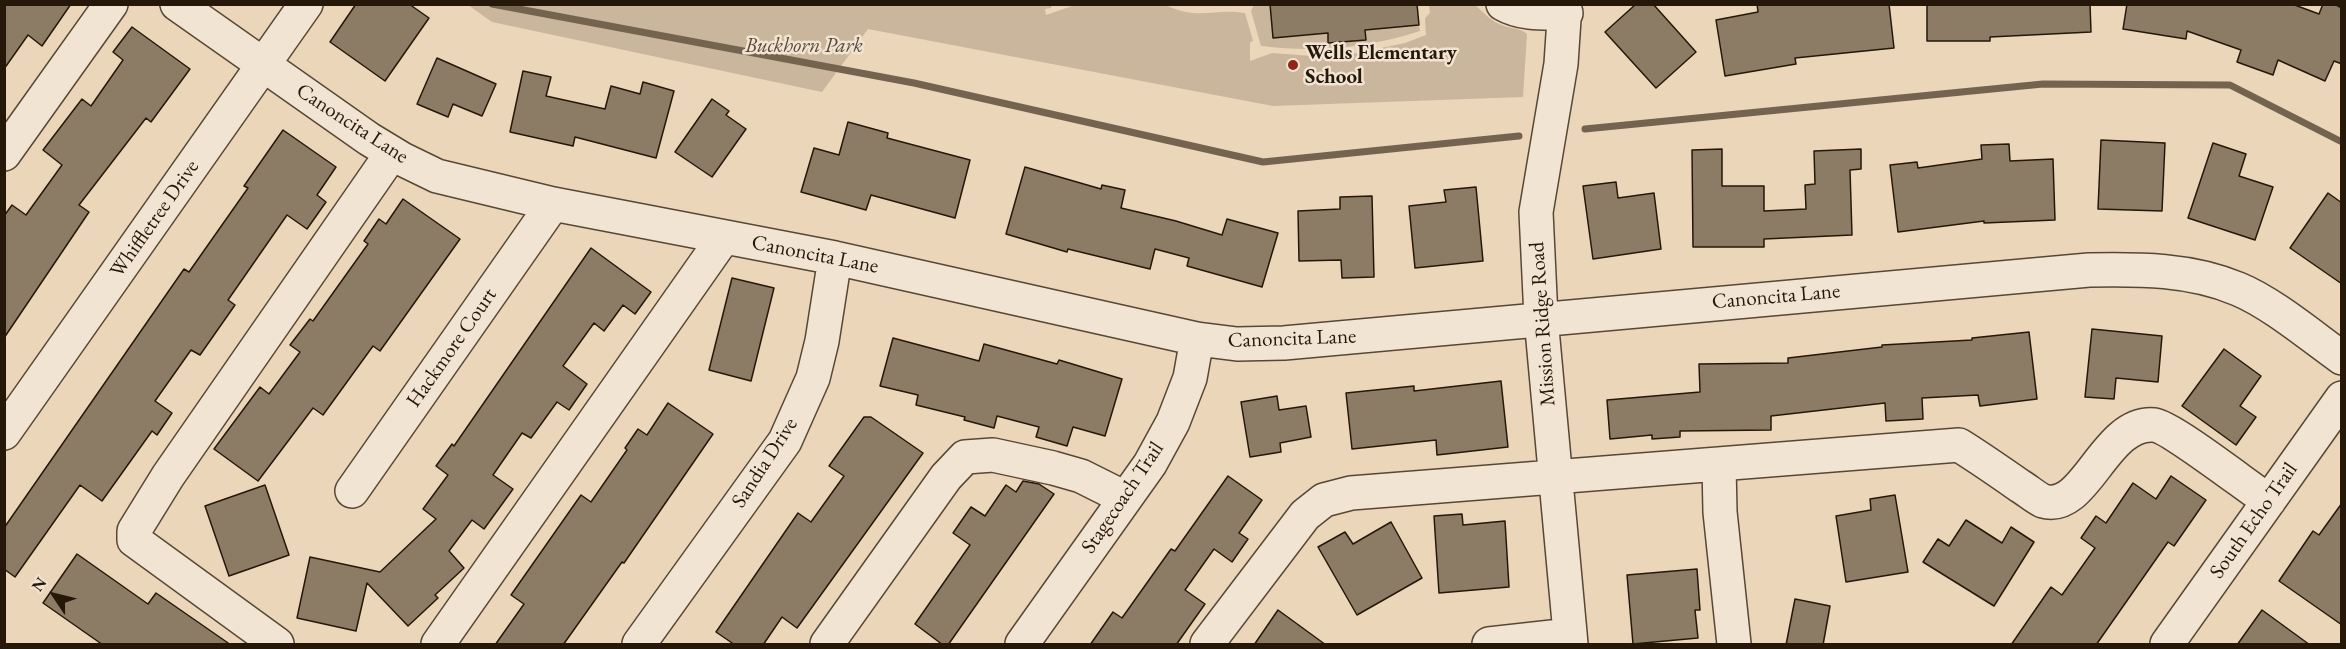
<!DOCTYPE html>
<html>
<head>
<meta charset="utf-8">
<style>
  body { margin:0 }
  #map { position:relative; width:2346px; height:649px; overflow:hidden; background:#ebd6ba; font-family:"EB Garamond",serif }
  canvas { display:block }
  .frame { position:absolute; inset:0; border:6px solid #261809; pointer-events:none }
  .north { position:absolute; left:24px; top:565px; width:60px; height:60px; -webkit-text-stroke:4px #f2e4d2; paint-order:stroke; rotate:305deg; font-size:16px; font-weight:700; line-height:24px; text-align:center; color:#261809 }
  .north::after { content:''; display:block; margin:auto; width:21px; height:27px; background:#261809; clip-path:polygon(50% 0,100% 100%,50% 72%,0 100%) }
</style>
</head>
<body>
<div id="map">
<canvas width="2346" height="649"></canvas>
<div class="frame"></div>
<div class="north">N</div>
</div>
<script>
const ctx = document.querySelector('canvas').getContext('2d');
ctx.lineJoin = 'round';
function fill(path, color) { ctx.fillStyle = color; ctx.fill(path, 'evenodd'); }
function strokePath(path, color, width, dash) { ctx.strokeStyle = color; ctx.lineWidth = width; ctx.lineCap = dash ? 'butt' : 'round'; ctx.setLineDash(dash || []); ctx.stroke(path); }
function label(font, color, halo, rows, align = 'center') {
  ctx.font = font + ' "EB Garamond",serif'; ctx.lineWidth = 5; ctx.setLineDash([]); ctx.textBaseline = 'middle'; ctx.strokeStyle = halo; ctx.fillStyle = color; for (const [text, x, y, turn = 0] of rows) {
    ctx.save(); ctx.translate(x, y); ctx.rotate((+turn || 0) * Math.PI / 180); ctx.textAlign = isNaN(turn) ? turn : align; if (halo) ctx.strokeText(text, 0, 0); ctx.fillText(text, 0, 0); ctx.restore();
  }
}
const green = new Path2D(`
  M468,5H1052L1051,8L1045,9L1046,15L1075,5H1165C1200,21 1213,8 1245,13L1253,41L1250,42V61L1272,53L1313,56L1357,53L1405,43L1426,35L1425,18L1430,13L1429,5H1475C1483,12 1489,19 1499,24C1508,29 1520,27 1527,34L1523,97L1273,106L868,29L822,92L492,22Z
  M1254,5H1270L1274,38L1328,33L1329,43L1366,40L1365,30L1419,25L1420,31C1367,48 1316,53 1261,46L1251,11Z`);
const stream = new Path2D(`
  M492,4L914,83L1263,162L1519,136
  M1585,129L2043,84L2230,85L2342,142`);
const building = new Path2D(`
  M4,4H71L42,46L28,35L4,69Z
  M356,4H409L429,18L385,81L330,42Z
  M1270,4H1417L1419,25L1365,30L1366,40L1328,43V33L1273,38Z
  M1636,4H1653L1696,52L1656,88L1605,32Z
  M1757,4H1889L1894,48L1795,58L1796,64L1725,76L1716,20L1758,12Z
  M1927,4H2090L2091,32L1990,37V41H1927Z
  M2127,4H2292L2319,14L2323,4H2334L2342,8V64L2334,61L2325,81L2278,60L2273,75L2237,62L2241,50L2187,31L2186,39L2123,29Z
  M132,27L190,69L151,122L146,118L79,205L89,212L4,338V216L12,205L26,215L62,165L43,150L82,99L91,106L123,60L113,52Z
  M437,58L496,84L482,116L453,104L448,117L417,104Z
  M523,71L551,77L546,96L605,109L611,86L640,94L643,82L674,91L656,158L575,137L573,146L510,132Z
  M712,99L729,111L726,115L746,129L712,177L675,152Z
  M848,122L888,133L887,138L970,160L955,218L871,195L866,210L801,192L814,148L839,155Z
  M283,130L336,167L317,195L326,202L307,229L287,215L228,300L235,305L200,355L191,350L155,401L172,413L157,435L152,431L102,501L80,485L15,577L4,569V528L184,269L189,272L248,188L244,186Z
  M2101,140L2165,143L2162,211L2098,209Z
  M2213,143L2246,154L2239,176L2273,187L2255,240L2188,218Z
  M2009,144L2010,161L2053,159L2055,220L1984,223V221L1898,232L1890,165L1917,162L1918,168L1982,159L1981,145Z
  M1722,149V186H1764V211L1806,209L1805,185L1815,184L1814,151L1861,149V169L1850,170L1852,235L1764,239V247H1693L1692,150Z
  M1025,167L1101,189L1102,185L1125,190L1121,208L1176,221L1222,235L1227,219L1278,233L1262,287L1187,266L1189,258L1155,249L1150,269L1068,249L1067,252L1006,234Z
  M1616,182L1618,198L1654,193L1661,249L1593,259L1583,186Z
  M1476,187L1483,261L1415,268L1409,206L1446,202L1444,190Z
  M2328,193L2342,203V284L2290,248Z
  M1372,196L1374,277L1342,278L1341,260L1299,261L1298,211L1340,209V197Z
  M403,199L460,239L380,351L373,346L323,415L313,408L258,481L214,449L260,387L269,394L300,352L290,345L310,319L313,321L368,244L364,241L379,219L386,224Z
  M591,248L651,292L635,314L623,305L604,331L594,323L563,366L587,384L569,410L557,402L531,438L522,433L493,475L513,489L484,529L472,520L449,551L464,568L435,595L438,598L408,626L367,583L356,631L297,618L310,557L380,572L436,519L423,509L448,475L436,466L452,444L454,446Z
  M732,278L774,288L751,381L709,370Z
  M2092,329L2162,336L2158,382L2116,378L2114,399L2085,397Z
  M2029,332L2037,399L1980,406L1978,395L1922,398L1923,419L1886,421L1885,403L1771,416V430L1680,431V437L1652,439V435L1610,439L1607,400L1700,392L1699,364L1788,363V358L1882,347V345L1972,340V338Z
  M893,338L979,361L984,344L1057,364L1059,360L1122,379L1105,436L1073,427L1067,446L1036,437L1039,427L997,416L994,428L964,420L965,417L916,405L918,395L880,386Z
  M2224,349L2261,376L2240,406L2256,417L2236,445L2182,406Z
  M1501,381L1508,447L1437,455L1436,440L1352,449L1346,393L1414,386V391Z
  M1277,396L1279,410L1306,406L1311,437L1280,443L1281,452L1250,457L1241,402Z
  M668,403L713,434L624,563L622,562L563,645H495L524,604L511,595L581,495L591,502L627,450L625,448L638,429L647,435Z
  M864,417H871L923,453L797,628L782,617L763,645H735L716,632L798,513L811,522L844,476L829,466Z
  M1228,476L1262,500L1239,533L1248,539L1232,562L1214,549L1185,590L1205,604L1176,645H1090L1113,612L1122,618L1171,549L1175,551Z
  M2171,476L2206,500L2174,546L2168,542L2096,645H2011L2051,587L2062,595L2095,548L2081,538L2096,516L2106,523L2133,483L2156,499Z
  M1023,481L1039,484L1054,494L948,645H943L915,624L970,545L953,533L971,507L985,516L1006,485L1016,492Z
  M265,485L289,555L229,576L205,506Z
  M1895,495L1908,572L1846,582L1836,516L1871,510L1870,499Z
  M2342,503V625L2279,581L2313,531L2319,535Z
  M1462,514L1463,525L1505,521L1509,587L1439,593L1434,516Z
  M1966,520L2002,543L2011,527L2034,542L1994,606L1923,562L1938,539L1949,546Z
  M1391,522L1422,578L1357,615L1318,547L1345,532L1353,544Z
  M77,554L148,604L156,593L231,645H103L43,603Z
  M1697,569L1700,610H1695L1698,638L1633,644L1627,575Z
  M1795,599L1830,606L1823,645H1786Z
  M1278,610L1326,645H1254Z
  M2262,610L2310,645H2237Z`);
const minor = new Path2D(`
  M177,4L369,139L402,159L437,176L553,204L835,258L1197,339L1237,344L1284,343L2089,270C2139,269 2191,269 2238,289C2272,303 2311,336 2342,358
  M1503,4C1522,15 1545,13 1566,13
  M1565,4L1561,64L1536,212L1541,318L1571,644
  M4,154L111,4
  M4,433L306,4
  M1719,465L1720,512L1734,644
  M352,491L553,204
  M277,644L134,540V531L168,476L392,153
  M438,644L724,237
  M639,644L785,441L813,378L822,341L835,258
  M827,644L946,477L965,457L993,455L1053,468L1081,476L1125,498
  M1022,644L1150,464L1173,422L1190,378L1197,339
  M1207,644L1305,515L1324,500L1351,493L1959,445C1980,458 2000,472 2020,486C2027,490 2036,498 2043,501C2086,514 2104,421 2154,425C2171,427 2249,488 2269,501
  M1489,644L1570,635
  M2167,644L2342,398`);
const markers = [
  [1293,65,6,"#8f2418"]
];
const parkNames = [
  ["Buckhorn Park",804,46]
];
const poiNames = [
  ["Wells Elementary",1305,53],
  ["School",1305,77]
];
const streetNames = [
  ["Canoncita Lane",352,124,33],
  ["Whiffletree Drive",155,219,-55],
  ["Canoncita Lane",815,255,11],
  ["Canoncita Lane",1776,297,-5],
  ["Mission Ridge Road",1543,324,-94],
  ["Canoncita Lane",1292,339,-2],
  ["Hackmore Court",452,348,-55],
  ["Sandia Drive",765,463,-57],
  ["Stagecoach Trail",1123,498,-56],
  ["South Echo Trail",2254,521,-55]
];
fill(green, '#cab69c');
strokePath(stream, '#74634f', 7);
fill(building, '#8c7b65');
strokePath(building, '#261809', 1.5);
strokePath(minor, '#574835', 36);
strokePath(minor, '#f2e4d2', 33);
for (const [x, y, r, color] of markers) { const dot = new Path2D(); dot.arc(x, y, r, 0, 2 * Math.PI); ctx.fillStyle = color; ctx.fill(dot); strokePath(dot, '#f2e4d2', 2); }
label('italic 21px', '#574735', '#f2e4d2', parkNames);
label('bold 21px', '#261809', '#f2e4d2', poiNames, 'left');
label('21px', '#261809', '#f2e4d2', streetNames);
</script>
</body>
</html>
